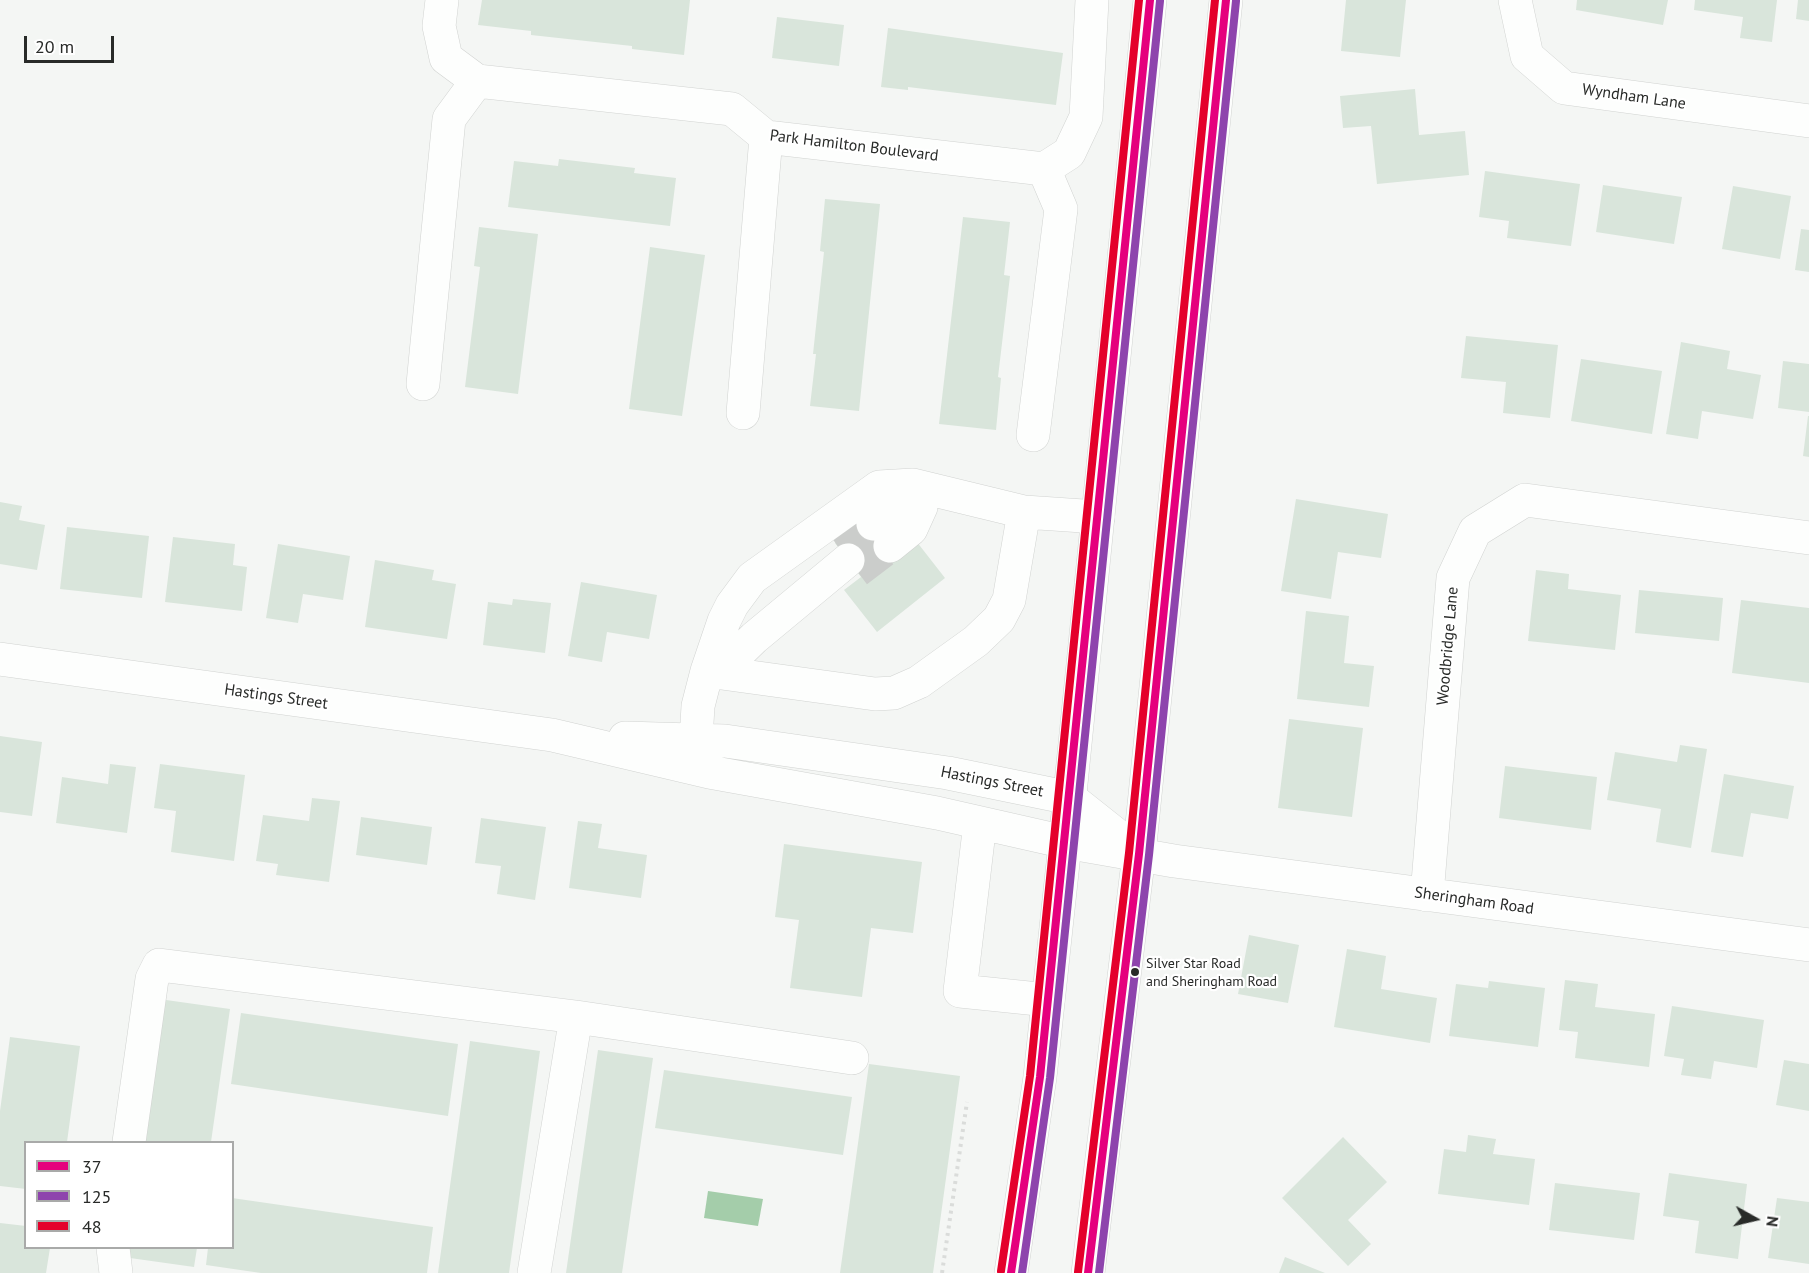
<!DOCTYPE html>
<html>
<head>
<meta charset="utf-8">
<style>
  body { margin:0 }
  #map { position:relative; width:1809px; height:1273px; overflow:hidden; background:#f4f6f4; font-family:"PT Sans",sans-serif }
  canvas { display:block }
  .legend { position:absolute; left:24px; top:1141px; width:210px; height:108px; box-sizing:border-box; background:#fff; border:2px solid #a9aaa9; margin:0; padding:8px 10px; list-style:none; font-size:18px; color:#282a28 }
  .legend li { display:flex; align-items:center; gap:12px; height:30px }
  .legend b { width:30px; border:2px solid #a9aaa9 }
  .north { position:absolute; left:1725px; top:1189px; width:60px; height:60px; -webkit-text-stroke:4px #fff; paint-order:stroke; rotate:98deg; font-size:16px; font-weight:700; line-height:24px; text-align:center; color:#282a28 }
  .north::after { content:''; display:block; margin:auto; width:21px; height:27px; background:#282a28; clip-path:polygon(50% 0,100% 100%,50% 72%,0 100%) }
  .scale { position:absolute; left:24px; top:36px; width:90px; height:27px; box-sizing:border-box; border:3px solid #282a28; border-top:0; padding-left:8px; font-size:18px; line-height:21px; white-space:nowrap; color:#282a28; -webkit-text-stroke:4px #fff; paint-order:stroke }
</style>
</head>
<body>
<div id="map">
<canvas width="1809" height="1273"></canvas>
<ul class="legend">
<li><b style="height:8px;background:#e5007d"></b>37</li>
<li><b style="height:8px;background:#8e44ad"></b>125</li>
<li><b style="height:8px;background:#e4002b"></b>48</li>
</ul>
<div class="north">N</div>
<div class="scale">20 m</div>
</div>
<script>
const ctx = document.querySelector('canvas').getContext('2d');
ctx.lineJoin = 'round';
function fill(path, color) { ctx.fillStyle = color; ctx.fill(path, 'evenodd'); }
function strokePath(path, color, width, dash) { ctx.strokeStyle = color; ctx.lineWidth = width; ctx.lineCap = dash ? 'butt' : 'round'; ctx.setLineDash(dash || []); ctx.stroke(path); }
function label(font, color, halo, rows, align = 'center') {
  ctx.font = font + ' "PT Sans",sans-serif'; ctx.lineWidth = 4.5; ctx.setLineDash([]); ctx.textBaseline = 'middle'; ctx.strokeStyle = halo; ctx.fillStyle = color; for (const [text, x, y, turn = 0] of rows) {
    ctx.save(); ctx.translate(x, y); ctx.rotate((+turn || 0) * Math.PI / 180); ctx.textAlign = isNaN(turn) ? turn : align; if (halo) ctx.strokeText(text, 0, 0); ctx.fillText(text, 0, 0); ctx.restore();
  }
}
const water = new Path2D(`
  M708,1191L763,1199L758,1226L704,1218Z`);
const building = new Path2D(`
  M482,0H690L684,55L632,49V46L531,35V31L478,25Z
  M1346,0H1406L1400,57L1341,51Z
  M1577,0H1668L1663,25L1576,10Z
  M1695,0H1777L1772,42L1740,38L1743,17L1694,10Z
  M1798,0H1809V21L1796,19Z
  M777,17L844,25L839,66L772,58Z
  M888,28L1063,53L1056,105L908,87V90L881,87Z
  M1415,89L1419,135L1465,131L1469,175L1377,184L1371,126L1343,128L1340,96Z
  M559,159L635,168L634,173L676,178L670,226L508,207L514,161L558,166Z
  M1485,171L1580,184L1571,246L1507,238L1509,221L1479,217Z
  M1603,185L1682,197L1674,244L1596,232Z
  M1733,186L1791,196L1780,259L1722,249Z
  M825,199L880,204L859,411L810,406L816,354H813L824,252L820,251Z
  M963,217L1010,222L1004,275L1010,276L998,377L1001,378L996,430L939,424Z
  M479,227L538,234L518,394L465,387L480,267L474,266Z
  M1801,229L1809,230V272L1795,270Z
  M650,247L705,255L682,416L629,409Z
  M1466,336L1558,345L1550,418L1503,413L1506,382L1461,378Z
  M1681,342L1730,351L1727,369L1761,375L1753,419L1702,411L1698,439L1666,434Z
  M1581,359L1662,371L1652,434L1571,421Z
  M1783,361L1809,364V412L1778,408Z
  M1808,416H1809V457L1803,456Z
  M1296,499L1388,514L1381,558L1338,552L1331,599L1281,591Z
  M0,502L22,506L19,520L45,525L37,570L0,564Z
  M868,518L913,537L945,578L877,632L844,590L861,577L835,543Z
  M67,527L149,536L142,598L60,589Z
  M173,537L235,544L233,565L247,567L242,611L165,602Z
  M278,544L350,556L343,600L303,594L298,623L266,618Z
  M375,560L434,570L432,580L456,584L447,639L365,627Z
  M1536,570L1569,574L1568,589L1621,595L1615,650L1528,641Z
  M581,582L657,595L649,639L607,632L602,662L568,656Z
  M1639,590L1723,598L1719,641L1635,633Z
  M513,599L551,603L545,653L483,645L488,602L512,605Z
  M1741,600L1809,608V683L1732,673Z
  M1306,611L1349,616L1344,663L1374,666L1369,707L1297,699Z
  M1289,719L1363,728L1352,817L1278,808Z
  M0,736L42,742L32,816L0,812Z
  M1680,745L1707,749L1691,848L1656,842L1661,809L1607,800L1615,752L1677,762Z
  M110,764L136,767L127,833L56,823L62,777L108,784Z
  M160,764L245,775L234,861L171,852L176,811L154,808Z
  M1505,766L1597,777L1591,830L1499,818Z
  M1724,774L1794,786L1788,819L1751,813L1743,857L1711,852Z
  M312,798L340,801L329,882L276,875L278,864L256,861L263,815L309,821Z
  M361,817L432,827L427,865L356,855Z
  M481,818L546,827L535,900L497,894L501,866L475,863Z
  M578,821L602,824L598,848L647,855L641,898L569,888Z
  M784,844L922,862L913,933L871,928L862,997L790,988L799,920L775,917Z
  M1249,935L1299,945L1288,1003L1238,994Z
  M1347,949L1386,956L1381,989L1437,998L1430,1043L1334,1027Z
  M1565,980L1598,984L1595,1007L1655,1014L1649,1067L1575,1058L1578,1032L1559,1030Z
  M1489,981L1545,988L1538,1047L1449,1036L1456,984L1488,988Z
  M159,999L230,1009L211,1142H139Z
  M1672,1006L1764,1020L1757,1068L1714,1061L1711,1079L1681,1075L1684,1059L1664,1056Z
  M241,1013L458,1044L448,1116L231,1084Z
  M10,1037L80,1046L67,1142H26V1189L0,1186V1111Z
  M470,1041L540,1051L509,1273H438Z
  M598,1050L653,1058L622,1273H566Z
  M1784,1060L1809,1064V1111L1776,1105Z
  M869,1064L960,1076L933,1273H840Z
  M664,1070L852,1097L843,1155L655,1128Z
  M1468,1135L1496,1139L1493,1154L1535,1159L1529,1205L1438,1194L1444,1149L1466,1152Z
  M1343,1137L1387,1182L1348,1220L1371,1244L1348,1266L1282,1198Z
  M1669,1173L1747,1184L1738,1259L1695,1253L1699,1221L1663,1216Z
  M1555,1183L1640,1193L1634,1240L1549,1230Z
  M232,1198L433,1227L427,1273H261L206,1265L208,1248H232Z
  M1777,1198L1809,1202V1264L1768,1258Z
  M0,1223L26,1226V1248H50L46,1273H0Z
  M125,1248H197L194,1267L123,1257Z
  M1285,1257L1325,1273H1279Z`);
const minorTunnel = new Path2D(`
  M839,548L873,524
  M857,571L890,546`);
const path = new Path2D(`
  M942,1273L967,1102`);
const minor = new Path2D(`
  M442,0L439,26L446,58L477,81L732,109L766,137L1044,169L1069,153L1086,117L1092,0
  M1515,0L1527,56L1564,88L1809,121
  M423,384L449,119L477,81
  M743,413L766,137
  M1033,435L1061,209L1044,169
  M873,524L899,504L921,507L911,529L890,546
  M0,659L552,735L709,772L937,813L1065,842L1174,861L1809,945
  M707,671L724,621L732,605L752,578L879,487L913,485L1024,512
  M718,673L754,638L848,560
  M625,738L725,741L948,773L1070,798L1138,852
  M696,740L698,706L707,671L875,694L894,693L919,682L976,641L999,619L1009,600L1024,512L1098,517
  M980,823L960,991L1048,1000
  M1427,895L1453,578L1475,531L1525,500L1809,538
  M129,1142L152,979L159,965L576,1017L852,1058
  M113,1248L116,1273
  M534,1273L576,1017`);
const major = new Path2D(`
  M1011,1273L1040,1077L1063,863L1150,0
  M1088,1273L1139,854L1226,0`);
const bus1 = new Path2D(`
  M1011,1273L1040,1077L1150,0
  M1088,1273L1139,854L1226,0`);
const bus2 = new Path2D(`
  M1022,1273L1050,1078L1160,1
  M1099,1273L1149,855L1236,1`);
const bus3 = new Path2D(`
  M1001,1271L1030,1076L1139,0
  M1078,1272L1129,853L1215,0`);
const markers = [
  [1135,972,5,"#282a28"]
];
const busNames = [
  ["Silver Star Road",1146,964],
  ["and Sheringham Road",1146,982]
];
const streetNames = [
  ["Wyndham Lane",1634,97,8],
  ["Park Hamilton Boulevard",854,146,7],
  ["Woodbridge Lane",1448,646,-85],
  ["Hastings Street",276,697,8],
  ["Hastings Street",992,782,11],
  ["Sheringham Road",1474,901,8]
];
fill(water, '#a4cdaa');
fill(building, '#d9e5db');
strokePath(minorTunnel, '#cbcdcb', 33, [33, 16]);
strokePath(minor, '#d1d3d1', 34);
strokePath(major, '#d1d3d1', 34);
strokePath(path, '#dadcda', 4, [3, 4.5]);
strokePath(minor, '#fdfefd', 33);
strokePath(major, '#fdfefd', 33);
strokePath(bus1, '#e5007d', 8);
strokePath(bus2, '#8e44ad', 8);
strokePath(bus3, '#e4002b', 8);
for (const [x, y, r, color] of markers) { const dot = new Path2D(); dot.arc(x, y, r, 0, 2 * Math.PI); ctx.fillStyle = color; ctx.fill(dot); strokePath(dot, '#fff', 2); }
label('14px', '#282a28', '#fff', busNames, 'left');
label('16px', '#282a28', '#fff', streetNames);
</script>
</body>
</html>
